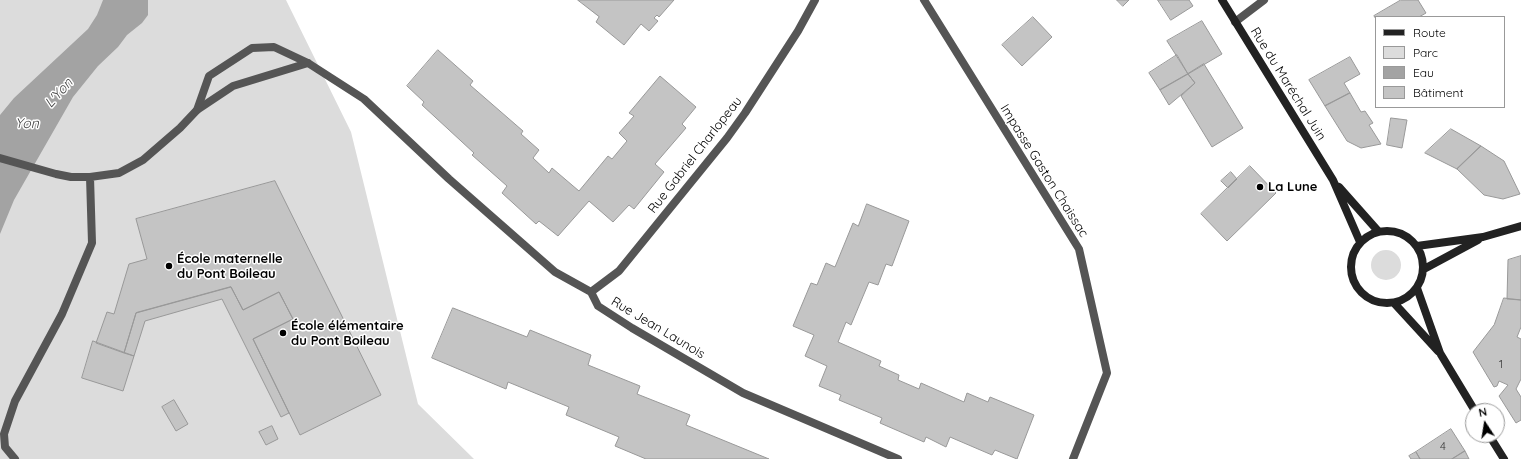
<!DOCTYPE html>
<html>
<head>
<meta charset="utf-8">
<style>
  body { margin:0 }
  #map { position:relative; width:1521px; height:459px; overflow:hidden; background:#fff; font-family:Quicksand,sans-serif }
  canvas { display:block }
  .legend { position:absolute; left:1375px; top:16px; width:130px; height:92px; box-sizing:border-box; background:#fff; border:1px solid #999; margin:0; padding:5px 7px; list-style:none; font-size:12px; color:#000 }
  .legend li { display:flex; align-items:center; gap:8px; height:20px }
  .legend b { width:20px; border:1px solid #999 }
  .north { position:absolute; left:1465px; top:403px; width:40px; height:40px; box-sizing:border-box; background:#fff; border:1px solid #999; border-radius:50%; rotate:348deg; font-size:11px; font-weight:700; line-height:16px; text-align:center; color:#000 }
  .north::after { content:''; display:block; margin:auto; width:14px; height:18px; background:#000; clip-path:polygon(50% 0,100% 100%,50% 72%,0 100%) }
</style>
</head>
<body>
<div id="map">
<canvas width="1521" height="459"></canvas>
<ul class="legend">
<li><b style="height:5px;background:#222"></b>Route</li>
<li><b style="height:11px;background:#dcdcdc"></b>Parc</li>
<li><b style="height:11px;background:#a3a3a3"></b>Eau</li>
<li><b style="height:11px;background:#c4c4c4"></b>Bâtiment</li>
</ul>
<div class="north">N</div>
</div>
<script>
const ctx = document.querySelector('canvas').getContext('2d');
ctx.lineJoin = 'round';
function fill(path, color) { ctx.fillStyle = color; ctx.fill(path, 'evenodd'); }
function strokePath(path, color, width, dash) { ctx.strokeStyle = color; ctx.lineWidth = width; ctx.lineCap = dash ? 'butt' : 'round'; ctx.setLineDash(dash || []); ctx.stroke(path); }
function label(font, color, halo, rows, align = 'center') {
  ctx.font = font + ' Quicksand,sans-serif'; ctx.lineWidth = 3; ctx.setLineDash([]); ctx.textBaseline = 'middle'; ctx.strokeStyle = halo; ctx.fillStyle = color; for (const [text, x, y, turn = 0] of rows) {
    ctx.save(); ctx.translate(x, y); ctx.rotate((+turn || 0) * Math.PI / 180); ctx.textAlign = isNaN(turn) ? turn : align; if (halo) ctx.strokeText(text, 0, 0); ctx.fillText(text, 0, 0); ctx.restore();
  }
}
const green = new Path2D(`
  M0,0H286L351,132L418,404L474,459H0Z
  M1371 265a15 15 0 1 1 30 0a15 15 0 1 1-30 0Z`);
const water = new Path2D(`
  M103,0H148V15L142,23L127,35L118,47L98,66L73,97L14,200L0,234V115L14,98L88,29L97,15Z`);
const building = new Path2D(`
  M578,0H674L659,17L657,15L654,18L658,21L649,31L641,24L624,45L596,22L599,17Z
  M1117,0H1129L1123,6Z
  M1158,0H1189L1193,6L1171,20Z
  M1401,0H1418L1426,13L1419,17H1376V19L1374,16Z
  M1033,17L1052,37L1022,66L1002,45Z
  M1202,21L1222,54L1188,74L1167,41Z
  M438,50L473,81L470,85L523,131L521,134L539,150L533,158L549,173L552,168L579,191L608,156L612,159L627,141L619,133L634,116L629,113L660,76L696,107L682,124L686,128L655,164L664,172L634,209L629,205L613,222L589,201L558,236L539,221L536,224L502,193L507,186L472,155L474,153L422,105L424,102L407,86Z
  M1177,55L1188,74L1160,90L1149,73Z
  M1350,57L1360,74L1344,83L1350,93L1325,106L1309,80Z
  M1204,64L1243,128L1212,147L1181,96L1195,83L1188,74Z
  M1188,74L1195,83L1169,105L1160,90Z
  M1350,93L1361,112L1365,111L1373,123L1369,125L1381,144L1361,148L1347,141L1325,106Z
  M1391,118L1407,120L1402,148L1387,145Z
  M1451,129L1481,146L1457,169L1425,153Z
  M1481,146L1504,161L1520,194L1503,199L1484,195L1457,169Z
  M1250,166L1276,193L1227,241L1201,214Z
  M1231,172L1237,179L1228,188L1221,181Z
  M275,181L381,395L300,435L253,339L293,319L279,292L243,310L231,287L136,313L124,353L96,343L107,312L114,314L129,264L147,259L136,219Z
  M867,204L909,221L892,266L886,264L878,285L869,282L851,325L846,322L838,342L881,361L879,366L899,375L898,380L919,389L921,383L964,402L967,393L988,402L990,397L1034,415L1017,459L995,450L992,455L950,437L946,447L926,437L924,442L880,423L882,418L839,400L841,395L819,386L827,366L805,356L814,335L793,326L811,283L817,285L826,263L835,267L853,223L858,226Z
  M1521,256V300L1507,299L1508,260Z
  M231,287L243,310L279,292L293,319L253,339L289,413L281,417L222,299L145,321L134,356L124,353L136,313Z
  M1504,298L1521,300V327L1517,337L1521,339V379L1516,389L1521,397V420L1516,423L1499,396L1508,385L1499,381L1497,386L1494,387L1473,352L1494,325Z
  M453,308L527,337L530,330L591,355L588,365L640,386L637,394L690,415L686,425L769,459H646L615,446L619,437L566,415L569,407L508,382L506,389L432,358Z
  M93,341L134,356L123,391L82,378Z
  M174,400L188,424L176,431L162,407Z
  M272,426L278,439L266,445L259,432Z
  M1451,429L1465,451L1452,459H1420L1416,452Z
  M1465,451L1469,459H1452Z
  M1416,452L1420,459H1411L1409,456Z`);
const service = new Path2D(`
  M924,0L1079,249L1107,373L1073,459
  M1235,22L1264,0
  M197,110L233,86L308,63`);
const minor = new Path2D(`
  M0,158L56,174L71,177H90L119,173L143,160L180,128L197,110L209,76L252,48L274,47L308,63L364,99L449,179L555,272L591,292L598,306L632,328L743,393L898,459
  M591,292L619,271L727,138L745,113L798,31L815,0
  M15,459L5,447L4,434L15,401L62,314L92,243L90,177`);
const secondary = new Path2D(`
  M1222,0L1333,180L1360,242
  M1339,187L1378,231
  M1351 267a36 36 0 1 1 72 0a36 36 0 1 1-72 0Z
  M1417,246L1483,237L1521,226
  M1424,269L1478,240
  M1417,288L1440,353L1475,411
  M1394,303L1438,351
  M1489,435L1504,459`);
const markers = [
  [1260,187,4,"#000"],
  [169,266,4,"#000"],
  [283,333,4,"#000"]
];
const numberNames = [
  ["1",1501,365],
  ["4",1443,447]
];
const streetNames = [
  ["Rue du Maréchal Juin",1288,84,58],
  ["Rue Gabriel Charlopeau",695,155,-52],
  ["Impasse Gaston Chaissac",1044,171,58],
  ["Rue Jean Launois",658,328,31]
];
const poiNames = [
  ["La Lune",1268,187],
  ["École maternelle",177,259],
  ["du Pont Boileau",177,274],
  ["École élémentaire",291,326],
  ["du Pont Boileau",291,341]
];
const waterNames = [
  ["L'Yon",59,93,-48],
  ["Yon",27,124]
];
fill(green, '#dcdcdc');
fill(water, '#a3a3a3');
fill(building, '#c4c4c4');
strokePath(building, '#999', 1);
strokePath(service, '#555', 8);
strokePath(minor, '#555', 8);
strokePath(secondary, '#222', 8);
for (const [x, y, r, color] of markers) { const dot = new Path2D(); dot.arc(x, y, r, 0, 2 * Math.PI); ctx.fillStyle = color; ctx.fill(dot); strokePath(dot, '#fff', 1.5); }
label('11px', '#313131', null, numberNames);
label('13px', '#000', '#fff', streetNames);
label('bold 13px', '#000', '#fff', poiNames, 'left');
label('italic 14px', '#444', '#fff', waterNames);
</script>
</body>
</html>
